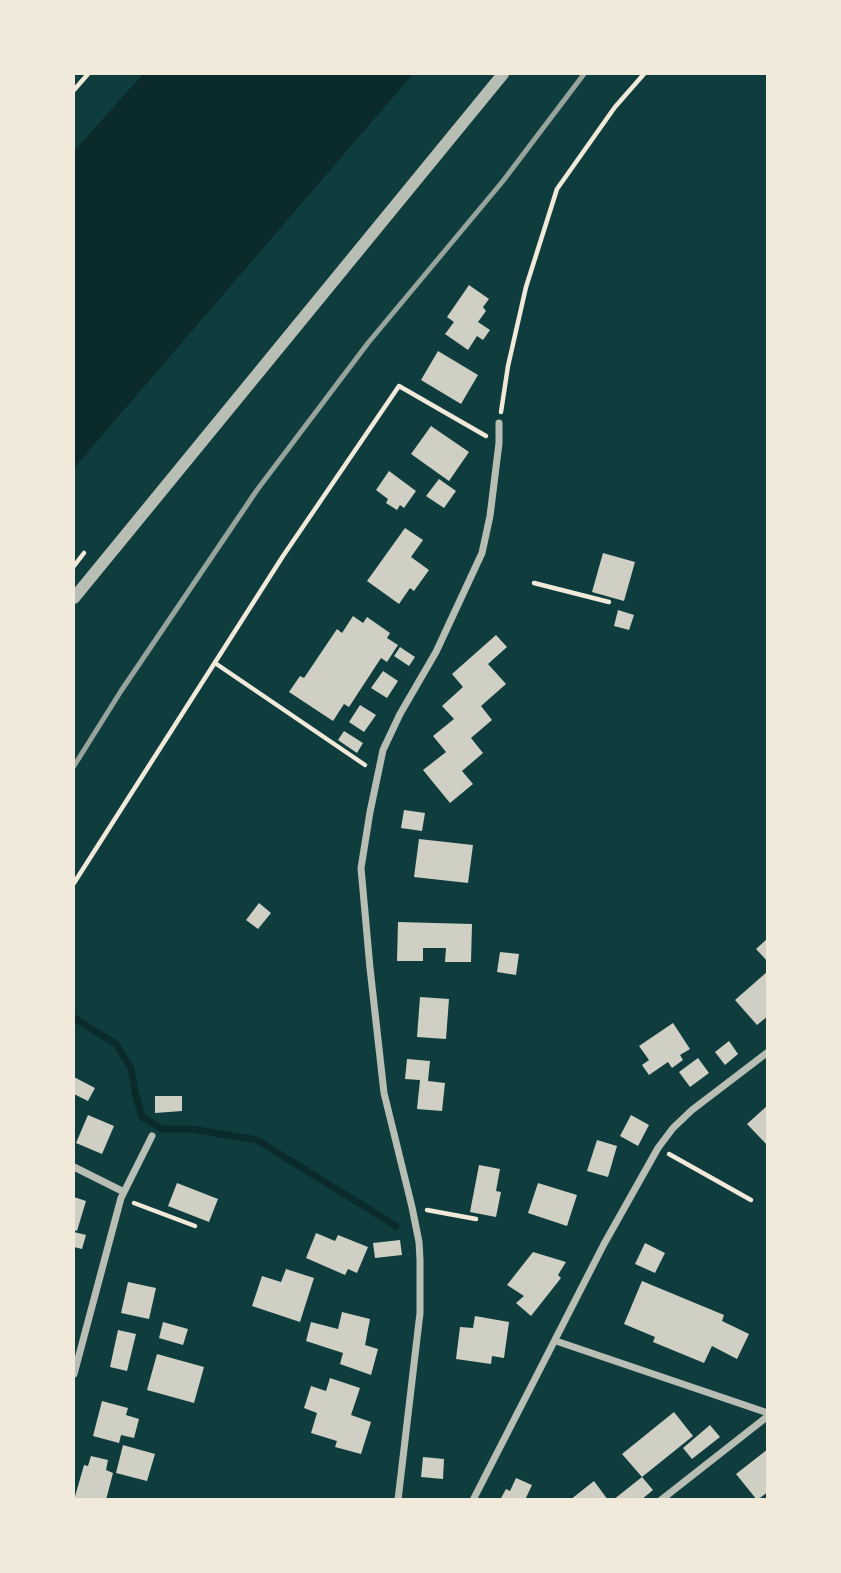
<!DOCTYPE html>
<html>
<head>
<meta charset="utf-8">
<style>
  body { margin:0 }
  #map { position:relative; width:841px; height:1573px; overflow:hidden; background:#0f3d3e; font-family:"Varela Round",sans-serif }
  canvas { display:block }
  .frame { position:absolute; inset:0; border:75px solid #f1e9da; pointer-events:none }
</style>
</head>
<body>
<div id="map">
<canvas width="841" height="1573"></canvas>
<div class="frame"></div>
</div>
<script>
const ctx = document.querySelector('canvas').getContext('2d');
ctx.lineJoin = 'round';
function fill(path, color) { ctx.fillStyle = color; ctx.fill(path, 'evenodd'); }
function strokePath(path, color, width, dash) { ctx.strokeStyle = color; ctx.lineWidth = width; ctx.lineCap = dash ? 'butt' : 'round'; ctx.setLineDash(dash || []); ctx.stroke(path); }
const water = new Path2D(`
  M143,74H413L74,468V151Z`);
const stream = new Path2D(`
  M74,1018L116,1044L131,1068L135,1092L142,1117L162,1129H191L257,1140L396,1226`);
const building = new Path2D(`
  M469,285L489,299L483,307L486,311L478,322L490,330L483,340L477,336L468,350L445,334L454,322L447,317Z
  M438,351L478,375L461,404L421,380Z
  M431,426L469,452L449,481L411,454Z
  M389,471L416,491L404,508L400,505L397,510L386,503L388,499L376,490Z
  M439,479L456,491L444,508L426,496Z
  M405,528L423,540L411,557L429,570L414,591L410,588L399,604L367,581Z
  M603,553L635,562L624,601L592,592Z
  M618,610L634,615L629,630L614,626Z
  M353,616L363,623L367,617L390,633L387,638L398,645L387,662L381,658L349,707L344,704L333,721L289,692L300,676L304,678L337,629L342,633Z
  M496,635L507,647L488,664L506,684L481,706L492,720L471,738L483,753L462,771L473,784L450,803L423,770L446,752L433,736L454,719L442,706L463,687L452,674Z
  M400,647L415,657L409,666L394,656Z
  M383,671L398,681L387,698L371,688Z
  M360,705L376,715L364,732L349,722Z
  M344,731L363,743L357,753L338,740Z
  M404,810L425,813L422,831L401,828Z
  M419,839L473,845L468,883L414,877Z
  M259,903L271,913L258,929L246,920Z
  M398,922L472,924L471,962H445L446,948H423V961H397Z
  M768,938V962L756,949Z
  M500,952L519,954L516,975L497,972Z
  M768,971V1016L757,1025L735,1000Z
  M420,997L449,999L446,1039L417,1037Z
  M673,1023L690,1049L680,1055L683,1060L672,1068L668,1062L649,1075L642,1065L649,1060L639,1046Z
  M729,1041L738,1054L725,1065L715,1052Z
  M698,1058L709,1073L690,1087L679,1072Z
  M407,1059L430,1061L428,1081L445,1083L442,1111L417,1109L420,1080L405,1079Z
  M74,1077L95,1088L88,1101L74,1094Z
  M155,1096H182V1111L155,1113Z
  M768,1105V1146L747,1124Z
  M88,1115L114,1126L102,1154L76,1143Z
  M631,1115L649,1125L638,1146L620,1136Z
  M597,1140L617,1146L608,1177L587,1171Z
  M479,1165L500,1169L496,1191L501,1192L496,1217L470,1212Z
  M177,1183L218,1199L209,1222L168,1206Z
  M538,1183L577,1195L567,1226L528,1213Z
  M74,1197L86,1201L77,1231L74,1230Z
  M74,1232L86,1235L82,1249L74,1247Z
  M316,1233L335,1241L338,1235L368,1247L357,1273L348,1269L345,1275L306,1258Z
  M400,1240L402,1255L375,1258L373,1243Z
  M645,1243L665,1253L655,1273L635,1264Z
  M533,1252L566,1262L558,1275L561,1278L531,1316L516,1303L524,1296L507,1285Z
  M286,1269L314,1278L300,1322L252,1306L262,1276L281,1282Z
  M642,1281L724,1315L722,1321L749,1334L737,1359L712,1346L704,1363L653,1342L655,1337L624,1324Z
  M128,1282L156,1288L149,1319L121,1313Z
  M342,1312L370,1319L365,1345L378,1349L371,1375L340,1364L343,1353L306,1341L311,1322L338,1329Z
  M475,1316L509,1322L504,1358L492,1356L491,1364L456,1359L460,1327L473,1328Z
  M163,1322L188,1329L183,1345L159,1338Z
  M118,1330L136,1334L127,1371L110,1367Z
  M157,1354L204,1367L194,1403L147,1390Z
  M330,1378L360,1388L351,1415L371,1422L361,1454L335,1447L337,1441L311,1433L317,1413L304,1408L311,1386L326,1391Z
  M102,1401L128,1408L126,1415L139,1419L134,1438L121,1435L119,1443L93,1436Z
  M674,1412L693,1436L642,1477L622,1454Z
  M710,1425L720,1437L692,1459L683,1448Z
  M123,1445L155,1454L147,1481L116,1473Z
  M768,1449V1492L757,1500L736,1474Z
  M91,1456L108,1460L106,1470L113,1473L106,1500H74L84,1465L88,1466Z
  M423,1457L444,1459L443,1479L421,1477Z
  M642,1477L653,1490L641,1500H613Z
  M516,1478L532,1485L525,1500H500L506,1489L510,1491Z
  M594,1481L608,1500H570Z`);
const path = new Path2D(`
  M74,90L88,74
  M501,412L508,366L526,287L557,189L615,107L644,74
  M74,566L84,553
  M534,583L609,602
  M215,663L365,765
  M74,883L283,556L399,386L486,436
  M669,1154L751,1200
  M134,1203L195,1226
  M427,1210L476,1219`);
const minor = new Path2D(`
  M74,1167L124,1192
  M556,1341L768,1413
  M74,1374L121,1198L152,1136
  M398,1500L420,1313V1260L419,1242L412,1207L384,1093L370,968L361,868L370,812L383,750L400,714L436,652L482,553L490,516L499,443V423
  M473,1500L604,1244L658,1148L673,1128L692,1110L768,1052
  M661,1500L768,1416`);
const tertiary = new Path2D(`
  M74,598L503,74`);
const rail = new Path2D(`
  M74,766L121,691L257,490L368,343L503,181L584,74`);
fill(water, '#0a2a2b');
strokePath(stream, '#0a2a2b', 7);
fill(building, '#cfcfc3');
strokePath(path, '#f1e9da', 4.5);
strokePath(minor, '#b8beb3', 7);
strokePath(tertiary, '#b8beb3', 12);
strokePath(rail, '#97a49c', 5);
</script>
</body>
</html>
